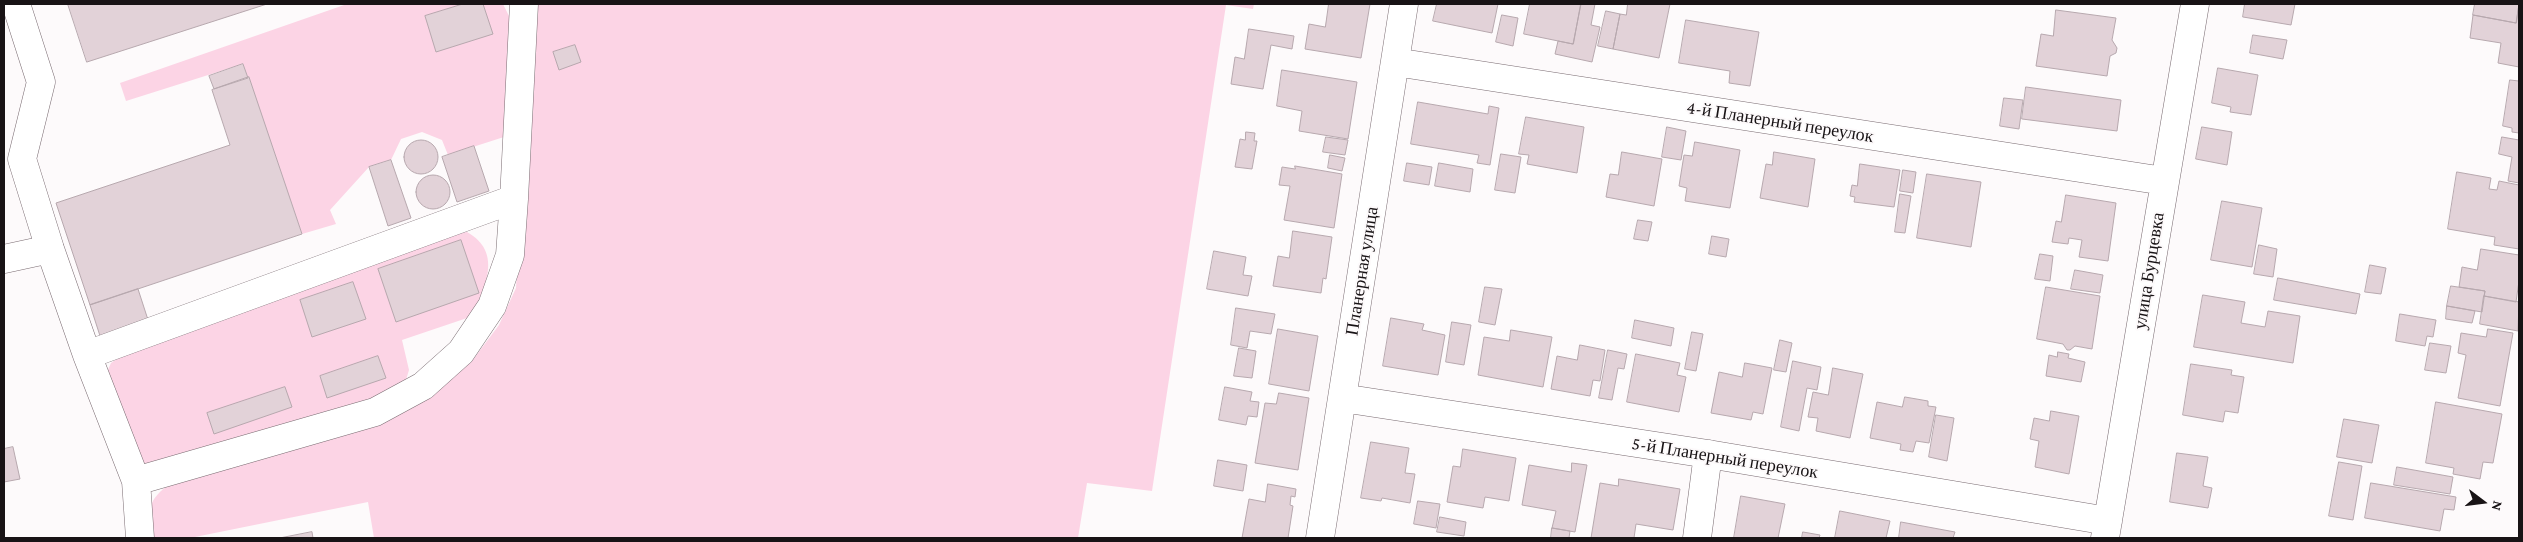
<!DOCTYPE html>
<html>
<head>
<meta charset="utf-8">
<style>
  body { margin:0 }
  #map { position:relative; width:2523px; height:542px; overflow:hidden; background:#fdfafb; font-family:"Crimson Pro",serif }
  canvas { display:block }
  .frame { position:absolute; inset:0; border:5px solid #181315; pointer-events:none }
  .north { position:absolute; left:2458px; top:477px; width:50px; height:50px; -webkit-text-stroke:4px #fdfafb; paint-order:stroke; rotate:105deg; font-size:14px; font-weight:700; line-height:20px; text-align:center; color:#181315 }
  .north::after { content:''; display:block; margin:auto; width:18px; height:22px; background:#181315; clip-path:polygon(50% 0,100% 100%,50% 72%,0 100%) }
</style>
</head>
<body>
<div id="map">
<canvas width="2523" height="542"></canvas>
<div class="frame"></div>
<div class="north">N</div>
</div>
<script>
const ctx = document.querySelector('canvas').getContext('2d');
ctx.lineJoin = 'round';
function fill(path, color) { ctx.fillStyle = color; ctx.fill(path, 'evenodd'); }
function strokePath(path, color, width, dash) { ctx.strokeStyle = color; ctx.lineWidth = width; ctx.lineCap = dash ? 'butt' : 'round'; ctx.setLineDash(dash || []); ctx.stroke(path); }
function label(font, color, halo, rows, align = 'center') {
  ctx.font = font + ' "Crimson Pro",serif'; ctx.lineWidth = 4; ctx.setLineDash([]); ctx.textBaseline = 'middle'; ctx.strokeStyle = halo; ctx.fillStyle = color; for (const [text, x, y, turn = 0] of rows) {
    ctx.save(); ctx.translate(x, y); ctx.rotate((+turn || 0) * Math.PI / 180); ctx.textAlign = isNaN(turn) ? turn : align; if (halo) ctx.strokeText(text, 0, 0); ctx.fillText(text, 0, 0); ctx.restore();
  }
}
const green = new Path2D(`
  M347,4H503L509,16L512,32L507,136L448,155L442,140L422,132L401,139L391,160L369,167L330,210L336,224L302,234L243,64L126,101L120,83Z
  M536,4H1254L1253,9L1226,5L1152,491L1087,483L1078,538H374L368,502L190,538H149C148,514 146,502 167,486L378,423L426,400L472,361L499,325L516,288L532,16Z
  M467,232C503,252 485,287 473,316L402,340L409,370L405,383L372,401L143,467L106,374L111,363L125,353L456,233Z`);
const building = new Path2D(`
  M68,4H267L87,62Z
  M463,4H483L493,34L436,52L425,16Z
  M1329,4H1370L1361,58L1305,49L1309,24L1325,27Z
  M1437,4H1498L1492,33L1433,21Z
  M1530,4H1581L1573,44L1524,34Z
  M1581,4H1595L1591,25L1600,27L1592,62L1555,54L1558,41L1573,44Z
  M1628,4H1670L1659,58L1613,49L1620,14L1626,15Z
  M2245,4H2295L2291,25L2243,17Z
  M2475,4H2519L2516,23L2473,15Z
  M2519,4V67L2498,63L2501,43L2470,38L2473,15L2516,23Z
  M2056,10L2116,18L2112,40L2117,48L2116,53L2110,56L2107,76L2036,66L2041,34L2053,36Z
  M1606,11L1620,14L1613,49L1598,46Z
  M1502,15L1518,18L1513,46L1496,42Z
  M1686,20L1759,32L1750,86L1729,83L1730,71L1679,63Z
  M1249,29L1294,36L1292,49L1271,45L1263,89L1231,84L1235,57L1244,59Z
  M2253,35L2287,40L2283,59L2250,53Z
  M575,45L581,62L559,70L553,52Z
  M243,64L248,78L214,89L209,76Z
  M2218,68L2258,75L2251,115L2230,112L2231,107L2212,103Z
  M1282,70L1357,82L1348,139L1299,131L1302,111L1277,106Z
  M249,77L302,234L90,305L56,203L230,145L212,90Z
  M2510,80L2519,81V133L2512,132V128L2503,126Z
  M2026,87L2121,100L2117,131L2022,119Z
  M2004,98L2023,100L2019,129L2000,126Z
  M1418,102L1488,114L1489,106L1499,108L1490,165L1477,163L1479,155L1411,144Z
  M1526,117L1584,127L1577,173L1527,164L1529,155L1519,154Z
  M1667,127L1686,131L1681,160L1662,157Z
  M2202,127L2232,132L2227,165L2196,159Z
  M1246,132L1255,133L1254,141H1257L1252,169L1235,167L1240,139L1245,140Z
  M1326,137L1348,140L1345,155L1323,152Z
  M2502,137L2519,140V183L2508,181L2512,157L2499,154Z
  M404 157a17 17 0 1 1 34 0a17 17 0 1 1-34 0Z
  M1695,142L1740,150L1730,208L1685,201L1687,188L1679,186L1684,155L1692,156Z
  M474,146L489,191L457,202L442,157Z
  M1622,152L1662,159L1654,206L1606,197L1610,174L1618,175Z
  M1774,152L1815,159L1808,207L1760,198L1766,164L1772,165Z
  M1501,154L1521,157L1515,193L1495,190Z
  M1330,155L1345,158L1342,171L1328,168Z
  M391,160L411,218L388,226L369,167Z
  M1407,163L1432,167L1429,185L1404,181Z
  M1439,163L1473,169L1470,192L1435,186Z
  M1860,164L1900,170L1894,207L1854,202L1855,197L1850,196L1852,185L1857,186Z
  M1295,166L1342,174L1334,228L1284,220L1290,186L1279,185L1282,167L1295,169Z
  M1903,170L1916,172L1913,193L1900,191Z
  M2457,172L2491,178L2489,189L2497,190L2499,181L2519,185V249L2494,245L2495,237L2448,229Z
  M1927,174L1981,182L1971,247L1917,238Z
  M416 192a17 17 0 1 1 34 0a17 17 0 1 1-34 0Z
  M1900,194L1911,196L1905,233L1895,232Z
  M2066,195L2116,203L2108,261L2079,257L2082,240L2069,238L2068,244L2052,242L2056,221L2061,222Z
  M2222,201L2262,208L2252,267L2211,260Z
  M1638,220L1652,222L1648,241L1634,239Z
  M1293,231L1332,237L1326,279L1323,278L1321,293L1273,286L1278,256L1289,258Z
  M1712,236L1729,239L1726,257L1709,254Z
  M461,240L479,293L396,322L378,269Z
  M2259,245L2277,249L2273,277L2254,274Z
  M2481,249L2519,255V281L2516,302L2484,296L2485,291L2459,287L2462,267L2477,270Z
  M1214,251L1246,257L1243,275L1252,276L1248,296L1207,289Z
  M2040,254L2053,256L2050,281L2035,279Z
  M2370,265L2386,268L2381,294L2365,292Z
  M2075,270L2103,275L2100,293L2071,289Z
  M2278,278L2360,294L2356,314L2274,300Z
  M353,282L366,319L312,337L300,300Z
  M2451,286L2485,291L2482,312L2447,306Z
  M1485,287L1502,289L1495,325L1479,322Z
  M2046,287L2100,296L2092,349L2075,346L2070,350H2067L2063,344L2037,339Z
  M138,289L150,326L102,342L90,305Z
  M2203,295L2245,302L2241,323L2265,327L2268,311L2300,316L2293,363L2194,347Z
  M2484,296L2519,302L2518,331L2480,324Z
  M2447,306L2475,311L2472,323L2446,319Z
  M1236,308L1275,314L1271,334L1250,331L1247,348L1231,345Z
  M2400,314L2436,320L2433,337L2427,336L2425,346L2396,341Z
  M1391,318L1424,324L1422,330L1445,335L1438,375L1383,366Z
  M1635,320L1674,328L1671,346L1632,338Z
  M1452,322L1471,325L1464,365L1446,362Z
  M1278,329L1318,336L1309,391L1269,384Z
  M2488,329L2513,333L2500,406L2458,398L2466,355L2458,353L2461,333L2486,337Z
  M1511,330L1552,337L1543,387L1478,375L1484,337L1509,341Z
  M1692,332L1703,334L1696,371L1685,369Z
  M1780,340L1792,343L1786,372L1774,370Z
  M2430,343L2451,346L2446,373L2425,370Z
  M1580,345L1605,350L1600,381L1593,380L1590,396L1551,389L1557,356L1577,360Z
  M1239,348L1256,351L1252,378L1234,376Z
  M1608,350L1627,354L1624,369L1618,368L1612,400L1599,398Z
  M2058,352L2069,354L2068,358L2085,362L2081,382L2046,376L2049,355L2057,357Z
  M1636,354L1680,363L1677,375L1686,377L1679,412L1627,402Z
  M378,356L386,378L327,398L320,376Z
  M1793,361L1821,367L1817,390L1807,388L1799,431L1781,427Z
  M1745,363L1772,368L1763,414L1753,412L1751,420L1711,413L1719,372L1742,377Z
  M2191,364L2232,370L2231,375L2244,377L2238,413L2225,411L2223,422L2183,415Z
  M1833,368L1863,374L1850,438L1816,431L1818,418L1808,417L1813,392L1828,395Z
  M285,387L292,407L214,434L207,413Z
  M1225,387L1252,392L1250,401L1259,402L1257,417L1248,416L1246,425L1219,420Z
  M1279,393L1309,398L1298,470L1255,463L1265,403L1276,404Z
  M1905,397L1928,401V406L1936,407L1929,443L1916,441L1913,452L1900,450L1901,444L1870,438L1877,402L1902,407Z
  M2436,402L2502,414L2493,463L2483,462L2480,479L2453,474L2454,468L2426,463Z
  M2051,411L2079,416L2069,474L2035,467L2039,441L2030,439L2034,418L2049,421Z
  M1936,415L1954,418L1947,461L1929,457Z
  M2344,419L2379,425L2372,463L2337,457Z
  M1371,442L1409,448L1405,473L1415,474L1410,503L1382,498L1381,501L1361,498Z
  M13,447L20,479L4,482V449Z
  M1463,449L1516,458L1509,501L1485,497L1483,508L1447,502L1453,466L1460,467Z
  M2177,453L2208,457L2203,486L2212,488L2208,508L2170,502Z
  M1218,460L1247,465L1243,491L1214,486Z
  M2339,462L2362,466L2353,520L2329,516Z
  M1572,463L1587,465L1575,532L1552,528L1556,511L1522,505L1529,465L1571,472Z
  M2397,467L2453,477L2450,494L2394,485Z
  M1619,479L1680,489L1673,530L1636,524L1634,538H1591L1600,483L1618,486Z
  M2371,483L2456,497L2454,510L2444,509L2440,531L2365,518Z
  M1268,484L1296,489L1295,497L1291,496L1290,505L1293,506L1288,538H1242L1249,499L1265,502Z
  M1741,496L1785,504L1778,538H1734Z
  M1418,501L1440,504L1436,528L1414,524Z
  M1840,511L1890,521L1886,538H1835Z
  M1440,517L1466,522L1464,536L1437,532Z
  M1901,522L1955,532L1953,538H1899Z
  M1552,528L1570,531L1569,538H1551Z
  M312,532L313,538H280Z
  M1803,532L1820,535L1819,538H1802Z`);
const minor = new Path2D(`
  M16,4L41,82L22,159L50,249L87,355
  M1395,62L2164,181
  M4,259L50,249
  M1342,398L1708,454L2108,521
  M136,481L87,355L514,199
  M140,538L136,481L375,412L423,386L461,352L492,306L510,255L514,199L524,4
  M1320,538L1404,4
  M1697,538L1708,454
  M2105,538L2195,4`);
const streetNames = [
  ["4-й Планерный переулок",1780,122,9],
  ["Планерная улица",1362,271,-81],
  ["улица Бурцевка",2149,271,-81],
  ["5-й Планерный переулок",1725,458,9]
];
fill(green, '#fcd4e5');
fill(building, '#e2d2d8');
strokePath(building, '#b7a8ae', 1);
strokePath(minor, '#7a6c72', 29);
strokePath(minor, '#fff', 28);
label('18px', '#181315', '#fdfafb', streetNames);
</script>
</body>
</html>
